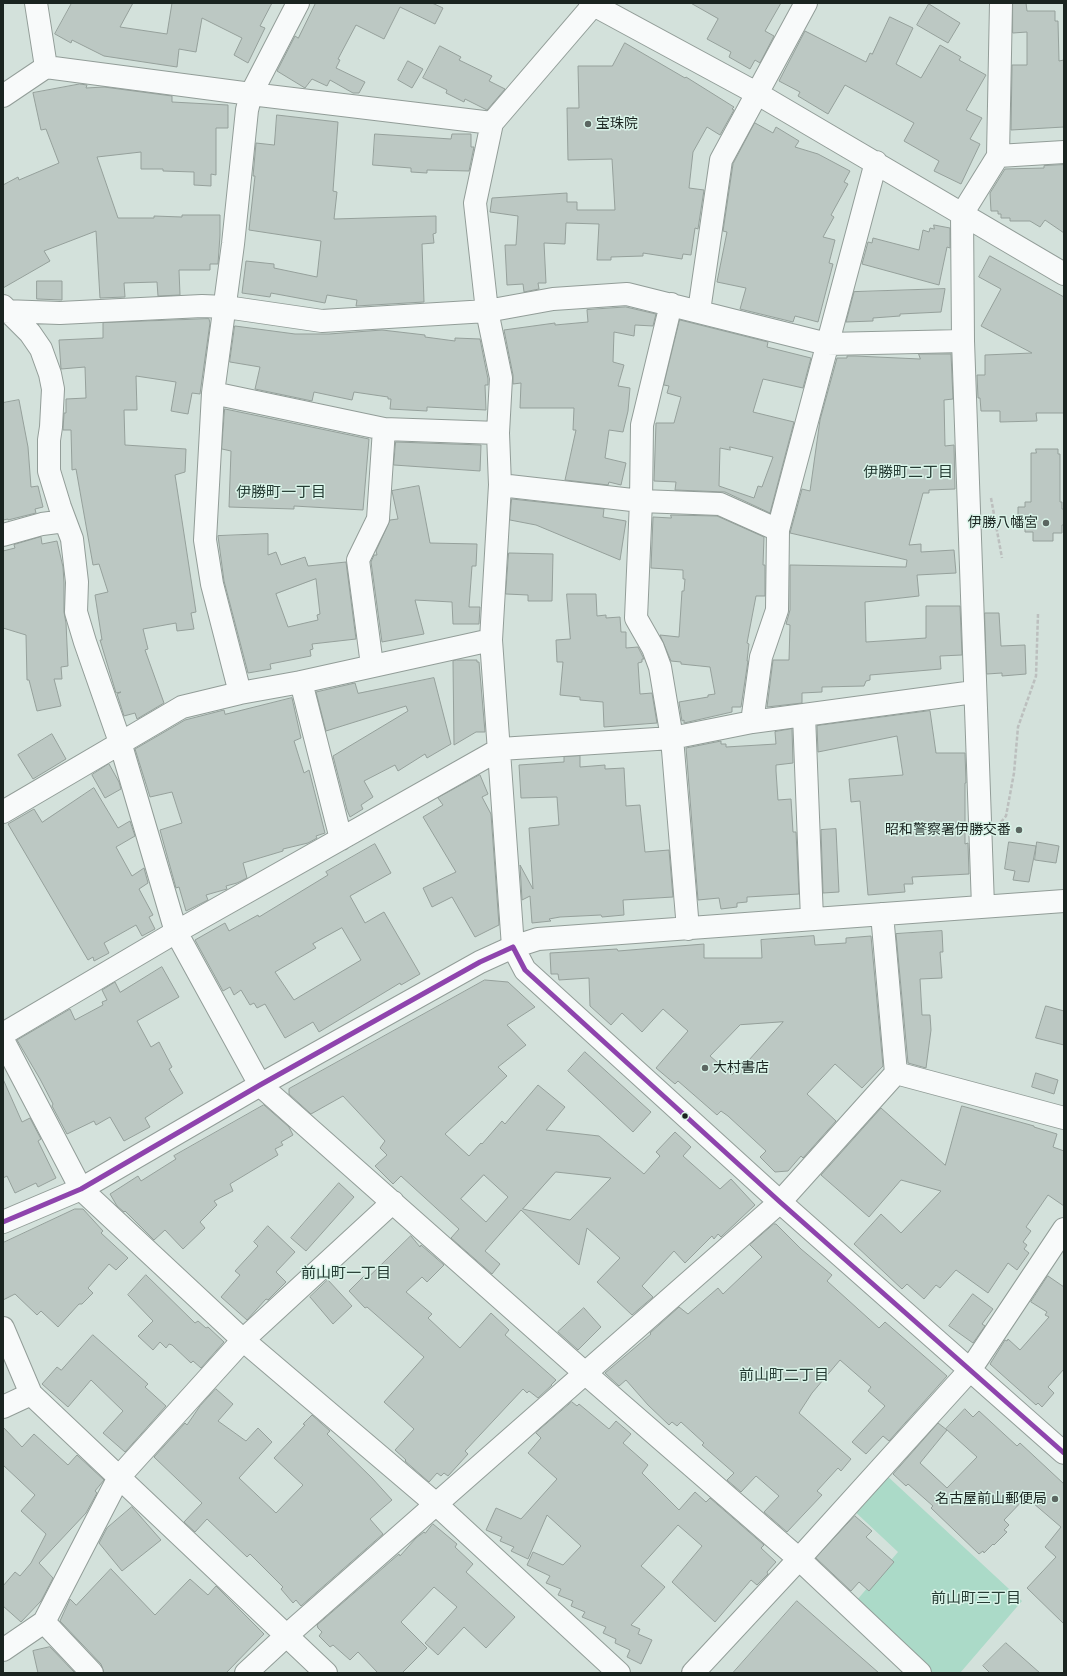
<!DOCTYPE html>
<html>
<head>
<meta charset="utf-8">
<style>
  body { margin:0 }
  #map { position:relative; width:1067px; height:1676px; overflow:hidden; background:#d3e1db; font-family:"IBM Plex Sans",sans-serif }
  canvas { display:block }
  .frame { position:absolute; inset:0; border:4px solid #1a2420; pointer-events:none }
</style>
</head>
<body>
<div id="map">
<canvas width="1067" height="1676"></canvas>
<div class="frame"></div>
</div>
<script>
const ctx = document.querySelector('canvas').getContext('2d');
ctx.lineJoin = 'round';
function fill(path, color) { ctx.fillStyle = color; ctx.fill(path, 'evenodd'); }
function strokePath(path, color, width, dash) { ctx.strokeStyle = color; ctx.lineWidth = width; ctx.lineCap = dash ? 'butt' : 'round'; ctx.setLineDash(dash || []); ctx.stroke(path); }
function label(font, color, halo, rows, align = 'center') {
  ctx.font = font + ' "IBM Plex Sans","Noto Sans JP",sans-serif'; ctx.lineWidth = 3; ctx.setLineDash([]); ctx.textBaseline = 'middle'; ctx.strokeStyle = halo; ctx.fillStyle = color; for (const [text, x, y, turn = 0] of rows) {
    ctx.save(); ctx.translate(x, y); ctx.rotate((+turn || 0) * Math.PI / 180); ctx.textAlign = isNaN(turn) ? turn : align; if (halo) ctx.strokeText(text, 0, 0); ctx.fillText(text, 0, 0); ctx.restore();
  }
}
const green = new Path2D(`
  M885,1474L1022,1601L960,1673H929L857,1600L898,1552L850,1507Z`);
const building = new Path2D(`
  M72,3H133L120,27L167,34L172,3H272L260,26L265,28L248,63L234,55L242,38L202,18L196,52L179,49L177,67L104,56L72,40L71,43L55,34Z
  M316,3H432L443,8L435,24L400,7L384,39L356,25L338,59L340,60L336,68L365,82L359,93H353L330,80L327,86L312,79L305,88L277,71L295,36L298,38Z
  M691,3H781L765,31L774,36L760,63L755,60L750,69L729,57L731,52L707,39L718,19Z
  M1013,3H1026L1027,11H1055V21H1058L1059,61L1064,60V127L1011,130L1012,65H1027V32L1013,33Z
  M929,4L960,23L948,43L917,25Z
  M890,17L913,28L896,64L921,78L940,45L961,57L959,60L986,75L966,110L982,118L970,139L980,144L961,184L934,171L939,161L904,141L914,123L845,85L828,114L798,96L800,92L779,81L805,31L866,62L870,53L872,54Z
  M625,43L685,78L686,77L734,107L732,109L734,110L720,135L707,127L693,152L689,188L704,190L698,229L695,228L691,255L683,254L682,259L643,253V256L611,257V260H597L599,224L566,223L565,244L544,243L546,283H538L539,289L524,292L523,284L507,285L505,245H516L518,216L490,212L492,198L567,193V202H577V210H615L612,159L568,160L567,108H579L578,66H612Z
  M440,46L461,57L459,60L492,76L489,81L505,89L487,110L465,99L464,102L446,93L447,90L423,78Z
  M408,61L423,69L412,88L398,80Z
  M80,84L87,85L86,88L104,87L172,96V102L228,105V128H216V175L211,174V186L194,185V172L163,171V169H141V152L97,157L118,218H154V216L182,217V215H220V235L218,264H210V270H179L180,295L158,296L157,282L124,283L125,297L100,298L96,231L44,251L50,261L3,288V185L18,177L19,180L59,163L46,129L41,130L33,93Z
  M277,115L338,122L333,191L337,192L334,219L436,216V233L433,234L434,243L422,244L424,302L356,306L357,300L327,295L325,303L271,293L270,297L242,293L246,261L274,264V268L317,277L321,241L249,230L255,176H253L256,143L274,145Z
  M755,123L773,133L776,127L799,141L795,147L818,154L850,171L844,182L848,184L831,215L834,217L823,237L835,240L829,263L833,264L818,322L795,316L793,322L740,309L746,288L717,282L727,232L723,231L733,164Z
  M375,134L451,139L452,134H471V147H474L469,171L427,170V173L411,172V168L373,165Z
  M1064,165V233L1045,220L1040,227L1030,221H1010V218H1001V214H998V211H991L990,193L1005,169L1044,168V166Z
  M934,225L950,228V248L947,247L939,285L862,264L868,242L872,243L873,238L919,250L923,230L929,232L930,228L934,229Z
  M990,256L1064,297V413H1036L1037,421L1000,422V411H981L980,398H978L977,375H985V355L1032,353L981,326L1001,289L979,277Z
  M37,281H62V300L37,299Z
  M945,289L941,312L900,314V316L873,318V321L846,322L854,292Z
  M626,307L656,314L653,326L635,325L634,336L614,332L613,362L624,365L618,386L630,388L628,411L623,432L609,430L605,458L626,463L621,485L609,482L608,485L565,480L576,430H573L574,408H520L521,383L513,384V375L504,330L555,323V325L588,322L587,310Z
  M209,319L210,323L200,394L192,393L188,414L171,411L176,382L136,376L137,410H124L125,445L186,449L185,472L175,475L196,612L191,613L194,629L177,631L176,623L143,629L148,649L145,650L164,703L137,719L135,713L124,716L117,694L121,692L116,693L100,640H102L95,595L108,592L99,564L93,565L76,469L72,470L71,430H63L64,413H66V399L86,398L85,367L61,369L59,340L103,338V323Z
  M680,320L768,342L767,347L811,358L803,388L763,379L753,412L794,422L770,513L725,492L675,490L676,482L654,481L656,423H674L681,397L667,393L669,386L664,385ZM730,447L773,457L762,487L758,486L754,498L719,486L720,448L730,450Z
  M235,326L295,334H329L382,330L425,335V337L455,341V338L480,339L488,379V385H485L486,410L427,407V411L390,409L391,399H388V397L354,392L352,400L314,392L312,401L255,389L260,367L230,362Z
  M919,354H951L953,399L944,400L945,446L954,445L955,489L929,490V493H923L909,545L921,544V552L954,550L956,573L917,575L919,596L865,602L866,642L926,638V606H960L962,655L940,656L941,669L870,675V680L866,681L864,686L822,687V692L802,693V703L767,707L773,660H789L790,625L786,624L790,610V565L906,567L907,560L790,533L802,489L810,491L820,420L837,358H847V356H855L920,359Z
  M19,400L28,447L31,487L38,486L43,507L35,509L36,513L8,520V519L3,520V403Z
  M225,409L369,439L363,510L294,506V509L229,507L231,451L222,449Z
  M396,442L481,445L480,471L394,465Z
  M1036,449H1058V454H1060V502H1062V509H1064V525H1062V533H1053V541H1033V532H1025V524H1018V507H1025V502H1031V453H1036Z
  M419,486L430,543L477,544L476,566H472L469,607H480L479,624H453L452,602L415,600L424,634L382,642L371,562L374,555H377L376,551L390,520L398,519L392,491Z
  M512,499L604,509L603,517L626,521L620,560L536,525L510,520Z
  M671,515L717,516L764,537L763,565H765V596H756L747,643L749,644L747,661H748L741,707H732V712L684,723V720L682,721L679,702L708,697V695L715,694L710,667L681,664V662L671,661L660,635L679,637L682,591H684L685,579H683V570L651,568L653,517L671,518Z
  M268,534V555L276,552L281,565L305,557L308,566L346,562L356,639L312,644L313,649L310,650L311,656L270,664L271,669L248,673L224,581L218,536ZM316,579L320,614L317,615L318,620L288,627L276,594Z
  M41,537L42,544L57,541L63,567L64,583V612L66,623L68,666L61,667L62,679H54L61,706L37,711L29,680H27L26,635L3,628V551L15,548L14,545Z
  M509,553L553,554L552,601H528V595L506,594Z
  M567,594H596L597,616L606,615V618L620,617L621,632H626V648L638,647L644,659H642V662L638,663L640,694L652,693L657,723L604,727L603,702L580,700V697L560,695L563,662H557L556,640L570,639Z
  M985,613H999L1001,646L1025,645L1026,674L1002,676V673L987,674Z
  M457,660H477V662H479L485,732H476L454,745L453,661Z
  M434,678L451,744L427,758L425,754L398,771L395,765L364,781L373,797L361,805L363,809L350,817L347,810L333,756L408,711L406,706L326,731L316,692L355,683L358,693Z
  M292,698L301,738L294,741L304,773L309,770L325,833L316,836L317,838L308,843L283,849V851L243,863L247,878L237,883L226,886L227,889L206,895L208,900L186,911L179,887L176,888L160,830L182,823L172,792L150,797L135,749L185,720L224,710L225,714Z
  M930,711L936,753H965L966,783H965V844L968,843L969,874L912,877L913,884H904L905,892L868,895L860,801L851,802L849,779L903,775L897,736L818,752L817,726Z
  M792,729L793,763L776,765V771L778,800L791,799L793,832H796L799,894L747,897V902L737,903V907L721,909L719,898L698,900L686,748L721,741V744H726V747L776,744L775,732Z
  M52,734L66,759L33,779L18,755Z
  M580,756V767L605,765V769L624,768L626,806L640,805L645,852L669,850L673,897L623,900L624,915L602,917L601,915L560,917L549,919L551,921L532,923L530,896L522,900L520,865L533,889L529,828L559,825L557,797L521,798L519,765L564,762V757Z
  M109,764L119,782L121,789L105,798L92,775Z
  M480,775L488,794L482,797L491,814L499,925L475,937L452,897L432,907L423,888L456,872L423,817L443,805L438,798Z
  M94,788L118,828L130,821L135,836L116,847L132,876L144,868L148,883L139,889L153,915L149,917L155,929L142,936L136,925L104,943L109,953L94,961L93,957L88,960L8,824L34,809L42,822Z
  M836,829L839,892L823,893L821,830Z
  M1009,842L1036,846L1029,882L1013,880L1015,871L1005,869Z
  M1037,842L1059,846L1056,863L1035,860Z
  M375,844L391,873L350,896L365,923L384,912L420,974L401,985L400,983L319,1032L313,1022L285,1038L265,1004L257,1008L254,1003L250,1005L241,990L234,995L230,987L223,991L195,940L225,923L229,931L258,915L259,917L328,875L326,872ZM342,928L361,960L294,1000L275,972L316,948L313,944Z
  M942,931L943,952H940L942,978L920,979L922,1015H930L931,1030L926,1068L908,1063L896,934Z
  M814,936L815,945L846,943V938L871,936L883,1066L862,1088L835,1064L807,1094L836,1121L803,1158L801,1156L788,1171L775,1172L760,1157L766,1151L728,1116L721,1111L717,1115L678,1081L675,1084L656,1068L688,1031L663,1009L642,1032L622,1013L611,1025L590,1006L589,978L559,980L558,974H551L550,953L617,949L618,951L704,944V958H762L761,940ZM783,1022L740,1070L738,1069L732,1075L710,1056L740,1025Z
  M162,967L179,997L137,1021L151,1047L159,1042L172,1067L169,1069L183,1093L145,1118L150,1127L124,1141L110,1117L96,1125L94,1121L67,1134L52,1106L53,1104L40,1079L17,1040L70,1009L75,1020L103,1005L102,1002L107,1000L102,990L115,982L120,992Z
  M485,980L508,982L535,1007L507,1025L526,1045L498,1067L507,1076L445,1134L469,1156L481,1143L482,1144L502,1121L505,1124L538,1085L565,1107L546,1130L599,1136L644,1174L660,1156L656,1152L675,1132L691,1147L683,1156L720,1189L731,1179L755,1205L721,1237L718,1234L714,1239L712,1236L685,1263L674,1251L642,1286L653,1297L632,1315L597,1282L620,1258L587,1228L579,1265L521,1210L485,1251L500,1264L492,1274L451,1238L459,1229L401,1176L393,1184L375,1166L387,1155L380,1148L385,1141L343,1096L311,1114L289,1094V1089ZM556,1172L611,1178L570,1220L523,1209ZM484,1175L508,1197L486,1222L461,1199Z
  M1046,1006L1064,1011V1045L1036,1038Z
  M585,1052L651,1112L633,1132L568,1071Z
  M1036,1073L1058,1080L1054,1094L1032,1087Z
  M3,1079L22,1122L30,1118L41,1139L38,1141L56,1178L38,1187L36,1183L15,1193L7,1176L3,1178Z
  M264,1105L289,1127L293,1135L281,1142L283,1145L275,1149L278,1155L230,1184L233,1191L214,1201L217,1205L200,1222L205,1228L183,1249L165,1230L154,1240L125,1211L124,1212L117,1206L110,1194L138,1176L141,1181L176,1159L174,1156Z
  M962,1106L1034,1126V1127L1057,1134L1053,1147L1064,1151V1206L1048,1195L1026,1227L1031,1231L1023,1242L1027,1245L1024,1249L1029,1253L1017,1270L1008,1263L988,1293L956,1270L940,1288L936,1285L924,1299L907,1284L902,1289L854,1244L881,1214L901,1233L941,1191L901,1180L869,1217L821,1175L881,1108L945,1165Z
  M339,1183L354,1197L306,1251L291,1238Z
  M75,1209H83L103,1231L101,1233L128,1258L116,1270L109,1264L88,1288L93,1293L82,1304H79L58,1327L41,1311L37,1315L15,1294L3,1300V1243Z
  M774,1224H776L801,1249L832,1275L827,1281L879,1328L885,1322L947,1376L889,1441L883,1436L866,1454L852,1442L885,1406L868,1391L871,1387L840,1360L812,1393L799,1413L851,1459L841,1471L838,1468L817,1491L822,1495L787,1532L764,1512L779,1496L756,1476L741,1492L727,1480L734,1473L702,1445L704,1443L681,1422L677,1426L672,1422L669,1425L648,1405L626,1380L619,1386L605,1373L651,1334L650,1333L679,1307L688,1314L718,1288L723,1294L762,1257L750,1245Z
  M268,1226L295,1252L276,1272L286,1282L268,1300L266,1299L247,1320L221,1297L240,1275L235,1271L258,1246L254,1242Z
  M411,1236L420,1247L421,1245L444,1265L427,1282L422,1277L406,1292L432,1314L428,1318L460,1348L491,1313L509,1330L505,1335L556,1380L551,1385H552L538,1398L529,1391L527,1393L523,1389L465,1451L468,1454L448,1476L444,1473L441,1476L437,1473L429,1482L405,1461L406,1460L395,1450L414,1429L384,1402L424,1357L367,1307L365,1308L349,1291L364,1276L367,1278Z
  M146,1275L195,1323L198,1321L206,1328L208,1327L224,1342L201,1368L193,1361L191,1363L172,1345L169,1344L166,1348L160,1342L153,1350L138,1336L153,1321L128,1295Z
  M1048,1276L1064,1287V1369L1048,1387L1054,1393L1042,1407L1038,1403L1036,1405L990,1364L1005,1340L1007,1341L1008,1339L1020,1350L1049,1317L1045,1315L1047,1312L1031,1302Z
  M328,1280L352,1306L333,1324L310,1297Z
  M973,1294L993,1309L982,1324L985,1326L973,1343L949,1326Z
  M584,1308L601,1327L578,1350L558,1332Z
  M93,1335L148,1384L145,1387L166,1406L125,1452L103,1433L123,1411L91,1380L68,1407L42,1384L57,1367L61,1370Z
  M216,1389L233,1404L218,1421L246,1441L258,1428L272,1442L239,1478L276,1513L303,1485L274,1458L305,1425L303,1424L312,1415L330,1431L327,1434L372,1478L392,1500L370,1519L383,1534L301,1606L296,1600L293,1603L281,1589L283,1587L250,1554L247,1557L207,1519L195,1532L184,1522L202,1503L154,1457L185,1423L187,1425L200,1406Z
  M572,1402L577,1406L579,1404L609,1429L616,1421L631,1434L623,1443L648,1465L642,1473L679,1510L695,1492L706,1502L710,1498L764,1545L761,1548L776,1562L767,1572L768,1574L757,1585L751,1580L715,1622L672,1582L702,1546L678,1525L641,1566L665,1587L631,1625L640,1629L638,1634L652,1640L641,1664L627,1657L630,1650L615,1643L616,1639L603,1633L606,1627L582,1617L585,1612L571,1606L573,1601L558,1595L561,1589L546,1583L550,1576L527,1565L533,1552L563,1565L581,1546L547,1515L528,1559L511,1551L514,1547L500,1541L502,1537L486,1530L496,1508L521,1519L557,1479L528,1453L541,1438L536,1433Z
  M965,1409L973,1417L979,1411L1017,1446L1020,1443L1064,1484V1624L1027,1588L1056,1557L1045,1547L1061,1527L1026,1497L1004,1520L1009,1525L1004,1530L1007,1532L994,1545L993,1544L984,1553L983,1551L979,1554L931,1508L933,1506L908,1484L906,1486L893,1474L938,1423L947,1430L920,1463L947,1488L977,1457L946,1429Z
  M3,1427L22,1447L34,1434L68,1465L77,1455L104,1480L95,1491L97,1493L86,1513L39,1563L53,1578L41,1601L21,1622L3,1606V1586L15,1572L20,1576L31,1563L46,1534L21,1511L35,1495L3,1465Z
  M132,1507L161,1540L122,1571L99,1543L107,1528Z
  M855,1516L872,1531L866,1537L894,1562L869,1591L859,1582L851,1591L816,1558Z
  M433,1524L457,1544L455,1547L473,1564L466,1572L515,1617L486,1648L464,1627L438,1655L425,1643L457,1607L434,1587L401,1622L427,1648L402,1673H378L358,1652L350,1660L333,1645L330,1647L319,1636L322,1632L318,1628L317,1625L399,1554L400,1556L416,1538L424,1532L425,1533Z
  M111,1569L155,1615L190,1579L208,1595L216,1586L264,1634L226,1673H104L101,1664L60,1621L70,1599L76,1605Z
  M797,1601L839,1638L879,1673H733Z
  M1006,1643L1040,1673H990L983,1666Z
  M50,1647L75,1673H38L33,1651Z`);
const path = new Path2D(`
  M991,498L1002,558
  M1001,822L1006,816L1014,773L1018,727L1036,676L1038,614`);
const minor = new Path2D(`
  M36,3L46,67
  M590,3L758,94L1064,274
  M595,3L492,123L475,203L487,311L501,378L498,433L500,485L491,640L513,947L525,970L780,1202L1064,1453
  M3,96L46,67L251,94L492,123
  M998,156L1001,3
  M671,304L642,425L641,501L636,618L653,648L660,667L672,738L688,929
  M3,306L30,333L41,349L50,374L53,389L51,427L49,440V471L60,507L72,539L77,582L76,612L85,642L120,742L176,932L260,1085L586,1374L799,1559L920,1673
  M3,311L60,313L202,306L226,307L322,321L487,311L553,299L627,294L827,344L963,341
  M699,311L721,160L806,3
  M213,393L384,429L498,433
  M500,485L641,501L720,504L778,530
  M3,535L42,524L65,521
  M372,665L358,560L378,519L384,429
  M301,682L341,839
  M240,693L212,584L205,540L213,393L233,244L247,110L251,94L298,3
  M804,715L812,919
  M752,722L761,657L777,610L778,530L876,162
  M3,812L182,707L240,693L301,682L491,640
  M983,906L963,341L962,214L998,156L1064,152
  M3,1034L176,932L500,749L672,738L752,722L974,692
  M3,1040L81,1189L243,1340L437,1505L619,1673
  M896,1073L1064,1118
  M3,1222L81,1189L260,1085L480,962L513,947L538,939L1064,901
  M3,1328L31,1394L326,1673
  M3,1407L31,1394
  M44,1622L92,1673
  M3,1650L44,1622L119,1477L243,1340L393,1202
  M246,1673L286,1636L780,1202L896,1073L882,914
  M693,1673L799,1559L970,1370L1064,1229`);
const bus1 = new Path2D(`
  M513,947L525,970L780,1202L1064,1453
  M3,1222L81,1189L260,1085L480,962L513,947`);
const markers = [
  [588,124,4,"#5b6661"],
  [1046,523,4,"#5b6661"],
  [1019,830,4,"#5b6661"],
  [705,1068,4,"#5b6661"],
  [685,1116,3.5,"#1a2420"],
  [1055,1499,4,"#5b6661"]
];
const poiNames = [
  ["宝珠院",596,124,"left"],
  ["伊勝八幡宮",1038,523],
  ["昭和警察署伊勝交番",1011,830],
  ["大村書店",713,1068,"left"],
  ["名古屋前山郵便局",1047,1499]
];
const neighbourhoodNames = [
  ["伊勝町二丁目",908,473],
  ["伊勝町一丁目",281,493],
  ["前山町一丁目",346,1274],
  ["前山町二丁目",784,1376],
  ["前山町三丁目",976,1599]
];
fill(green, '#abdac8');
fill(building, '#bcc8c3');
strokePath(building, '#95a09b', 1);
strokePath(minor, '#929d98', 24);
strokePath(path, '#bcbfbe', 2.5, [4, 2]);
strokePath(minor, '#f8fafa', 22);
strokePath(bus1, '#8e44ad', 5);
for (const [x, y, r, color] of markers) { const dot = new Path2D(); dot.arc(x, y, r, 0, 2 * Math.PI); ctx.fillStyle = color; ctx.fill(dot); strokePath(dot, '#daf4e9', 1.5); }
label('14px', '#1a2420', '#daf4e9', poiNames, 'right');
label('15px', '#253b33', '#daf4e9', neighbourhoodNames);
</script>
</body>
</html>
